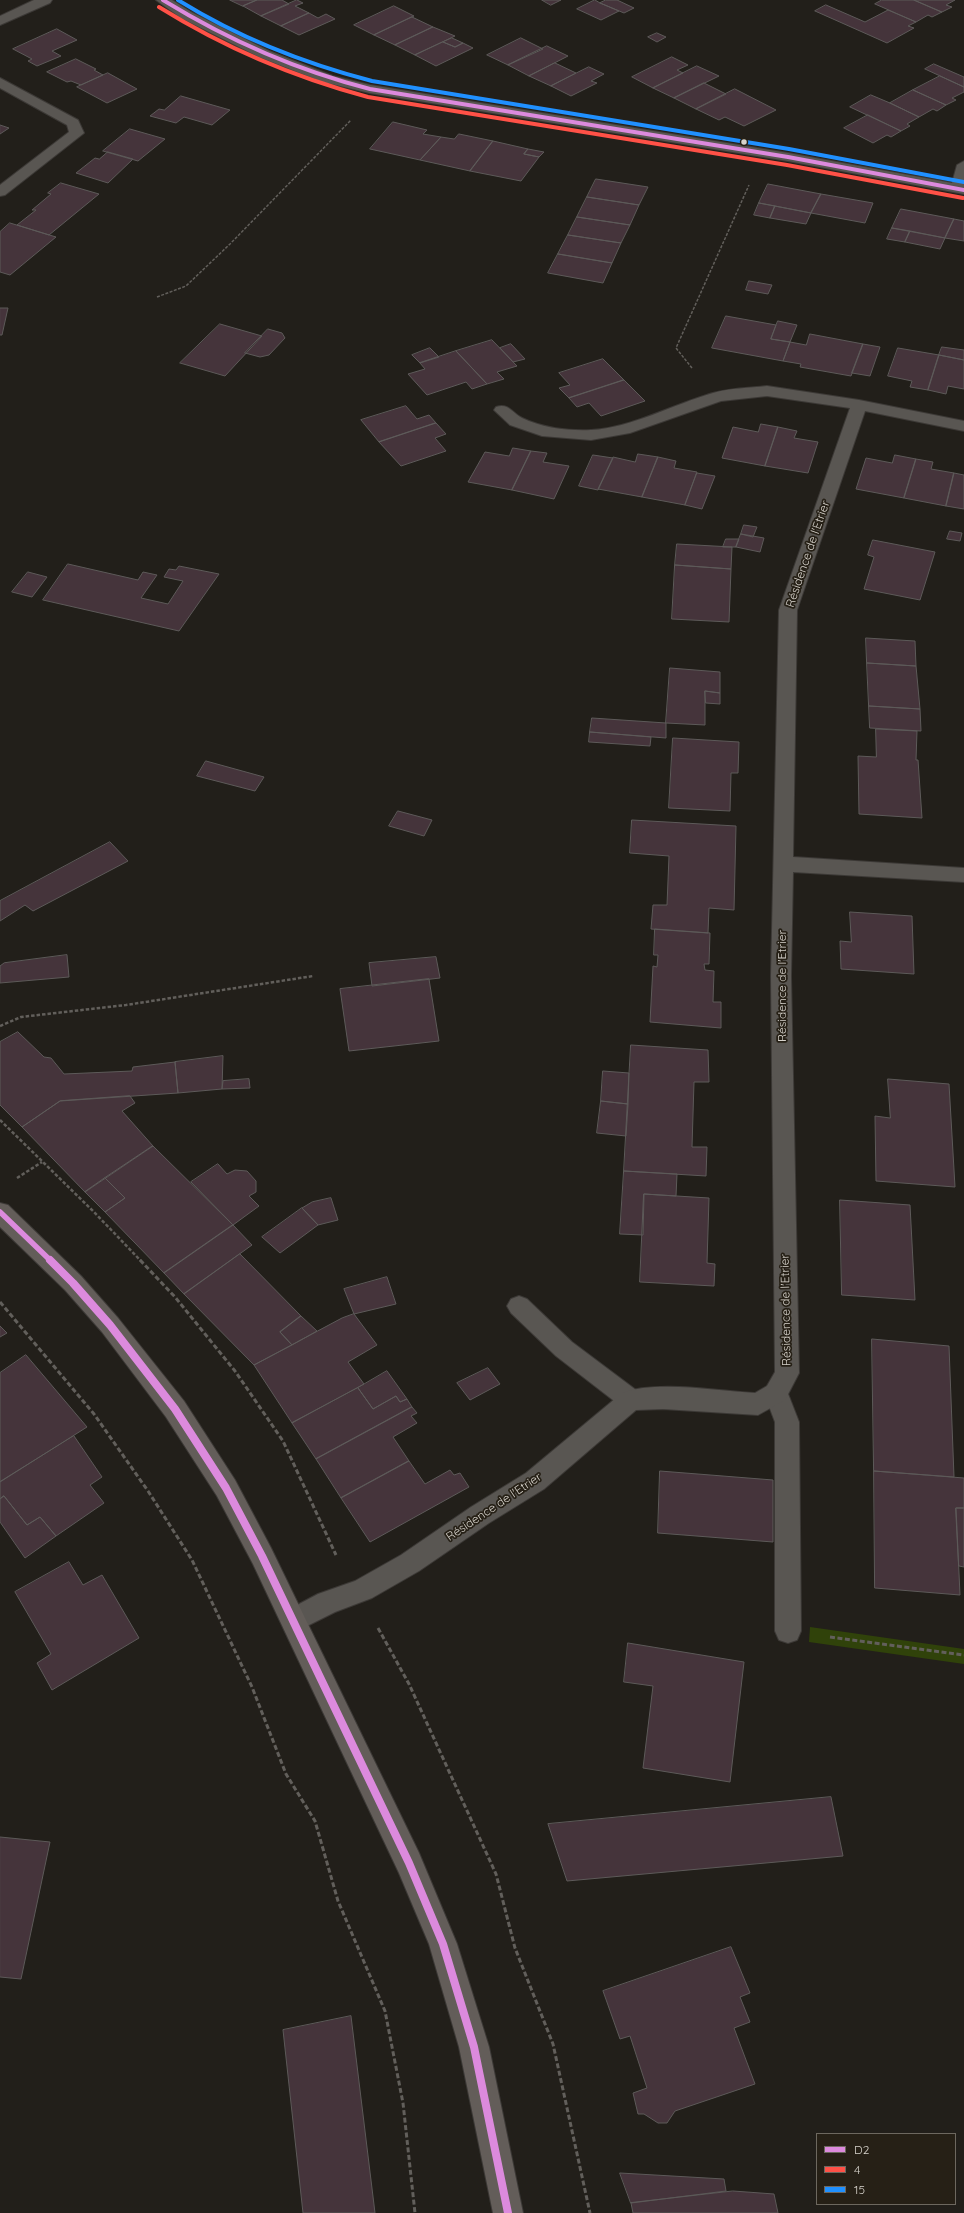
<!DOCTYPE html>
<html>
<head>
<meta charset="utf-8">
<style>
  body { margin:0 }
  #map { position:relative; width:964px; height:2213px; overflow:hidden; background:#221f1a; font-family:Quicksand,sans-serif }
  canvas { display:block }
  .legend { position:absolute; left:816px; top:2133px; width:140px; height:72px; box-sizing:border-box; background:#262016; border:1px solid #6d685f; margin:0; padding:5px 7px; list-style:none; font-size:12px; color:#d7d3cc }
  .legend li { display:flex; align-items:center; gap:8px; height:20px }
  .legend b { width:20px; border:1px solid #6d685f }
</style>
</head>
<body>
<div id="map">
<canvas width="964" height="2213"></canvas>
<ul class="legend">
<li><b style="height:5px;background:#dc8add"></b>D2</li>
<li><b style="height:5px;background:#ff5147"></b>4</li>
<li><b style="height:5px;background:#2090ff"></b>15</li>
</ul>
</div>
<script>
const ctx = document.querySelector('canvas').getContext('2d');
ctx.lineJoin = 'round';
function fill(path, color) { ctx.fillStyle = color; ctx.fill(path, 'evenodd'); }
function strokePath(path, color, width, dash) { ctx.strokeStyle = color; ctx.lineWidth = width; ctx.lineCap = dash ? 'butt' : 'round'; ctx.setLineDash(dash || []); ctx.stroke(path); }
function label(font, color, halo, rows, align = 'center') {
  ctx.font = font + ' Quicksand,sans-serif'; ctx.lineWidth = 3.5; ctx.setLineDash([]); ctx.textBaseline = 'middle'; ctx.strokeStyle = halo; ctx.fillStyle = color; for (const [text, x, y, turn = 0] of rows) {
    ctx.save(); ctx.translate(x, y); ctx.rotate((+turn || 0) * Math.PI / 180); ctx.textAlign = isNaN(turn) ? turn : align; if (halo) ctx.strokeText(text, 0, 0); ctx.fillText(text, 0, 0); ctx.restore();
  }
}
const green = new Path2D(`
  M810,1627L964,1649V1664L809,1642Z`);
const building = new Path2D(`
  M230,0H257L243,6Z
  M257,0H282L289,4L261,16L243,6Z
  M297,0L303,3L295,6L309,13L281,26L261,16Z
  M542,0H561L551,5Z
  M595,0L600,3L619,11L601,20L577,9Z
  M606,0H617L634,8L624,13L600,3Z
  M882,0H914L942,12L932,17L928,15L916,22L875,4Z
  M914,0H955L946,5L952,7L942,12Z
  M826,5L865,22L888,10L916,22L908,26L914,28L887,43L815,11Z
  M394,6L414,16L374,35L354,25Z
  M309,13L318,18L326,14L335,19L299,35L281,26Z
  M412,17L433,27L395,45L374,35Z
  M433,27L455,36L415,55L395,45Z
  M57,29L77,40L52,51L61,56L37,66L28,61L32,59L13,49Z
  M657,33L666,37L657,42L648,37Z
  M452,38L463,43L455,47L443,42Z
  M521,38L543,49L508,65L487,55Z
  M443,42L455,47L463,43L473,48L436,66L415,55Z
  M547,46L568,56L529,76L508,65Z
  M672,57L688,65L677,70L683,73L653,88L632,77Z
  M76,59L96,69L94,70L103,75L81,85L71,81L67,82L47,72Z
  M555,63L576,73L551,86L529,76Z
  M934,64L964,77V87L925,69Z
  M697,66L719,76L674,98L653,88Z
  M589,67L604,74L591,81L597,83L571,96L551,86Z
  M108,73L137,89L107,103L77,87Z
  M940,76L964,87V92L952,98L956,100L946,105L913,90Z
  M704,83L726,94L696,109L674,98Z
  M735,89L776,110L744,126L725,117L719,120L696,109Z
  M913,90L946,105L937,111L933,109L919,117L890,103Z
  M871,95L890,103L919,117L907,124L910,126L901,131L850,107Z
  M181,96L230,110L212,125L184,117L176,123L150,116L159,109L164,110Z
  M868,115L901,131L891,137L887,135L873,143L844,128Z
  M393,122L427,130L423,134L441,137L420,160L370,149Z
  M0,125L9,128L0,134Z
  M130,129L165,139L138,161L103,151Z
  M459,134L493,141L470,171L420,160L441,137L454,139Z
  M493,141L528,149L524,154L539,157L521,181L470,171Z
  M528,149L544,152L539,157L524,154Z
  M108,152L133,159L108,183L76,173L95,158L99,159Z
  M596,179L648,187L639,205L587,197Z
  M61,183L99,194L49,235L17,225L36,210H32L51,194L48,193Z
  M768,184L821,194L811,213L759,203Z
  M821,194L873,203L865,223L811,213Z
  M587,197L639,205L630,225L577,217Z
  M759,203L775,206L770,218L754,215Z
  M775,206L811,213L806,224L770,218Z
  M901,209L954,219L945,238L892,228Z
  M577,217L630,225L621,243L568,235Z
  M954,219L964,221V241L945,238Z
  M10,223L56,237L10,275L0,272V232Z
  M892,228L910,231L905,242L887,239Z
  M910,231L945,238L940,249L905,242Z
  M568,235L621,243L612,263L558,254Z
  M558,254L612,263L603,283L548,273Z
  M749,281L772,285L768,294L746,290Z
  M0,308H8L2,335H0Z
  M726,316L776,325L771,339L790,342L783,361L712,348Z
  M778,321L797,325L790,342L771,339Z
  M220,324L262,336L225,376L180,363Z
  M268,329L282,333L285,338L269,355L260,357L245,353Z
  M810,334L863,344L851,376L800,367L801,364L783,361L790,342L806,345Z
  M492,340L517,366L497,372L504,379L487,384L456,351Z
  M511,344L525,359L513,362L500,348Z
  M863,344L880,347L870,376L852,373Z
  M942,347L964,350V360L939,355Z
  M430,348L439,357L420,363L412,355Z
  M898,348L939,355L928,390L910,387L912,381L888,376Z
  M456,351L487,384L472,389L466,382L427,395L408,374L425,369L420,363Z
  M939,355L964,360V389L948,386L946,394L928,390Z
  M603,359L624,380L569,398L559,388L570,385L559,373Z
  M624,380L645,401L601,416L589,403L577,407L569,398Z
  M406,406L417,419L429,415L436,423L379,442L361,420Z
  M436,423L446,434L435,438L446,451L401,466L379,442Z
  M761,424L778,427L765,466L722,458L733,427L758,432Z
  M778,427L797,431L794,438L818,442L808,473L765,466Z
  M513,448L531,451L512,490L468,482L485,452L509,456Z
  M531,451L547,453L543,462L569,466L554,499L512,490Z
  M638,454L658,457L642,497L598,489L613,457L635,462Z
  M593,455L613,458L598,490L579,486Z
  M895,455L916,459L904,498L856,489L866,458L892,463Z
  M658,457L676,461L674,468L697,472L685,505L642,497Z
  M916,459L933,462L931,469L954,473L946,506L904,498Z
  M697,473L715,476L702,509L685,505Z
  M954,473L964,475V509L946,506Z
  M744,525L757,527L753,537L741,534Z
  M950,531L962,533L960,541L947,539Z
  M741,534L764,538L760,552L736,547Z
  M726,539H739L736,547H723Z
  M873,540L935,552L920,600L864,589L874,557L868,555Z
  M677,544L732,547L731,569L675,565Z
  M68,564L138,580L143,572L157,575L141,598L168,604L183,581L164,577L169,569L176,570L179,566L219,574L179,631L43,600Z
  M675,565L731,569L729,622L672,619Z
  M28,572L47,577L32,597L12,592Z
  M866,638L915,641L916,666L867,663Z
  M867,663L916,666L920,709L869,706Z
  M670,668L720,672V693L705,691V725L666,723Z
  M705,691L720,693V704L706,703Z
  M869,706L920,709L921,731L870,728Z
  M592,718L666,723V738L590,732Z
  M876,729L917,731L916,760H918L922,818L859,814L858,756L876,757Z
  M590,732L651,737L650,746L589,742Z
  M673,738L739,742L738,773H731L730,811L669,808Z
  M206,761L264,777L255,791L197,776Z
  M398,811L432,820L424,836L389,826Z
  M632,820L736,826L734,910L709,908L708,933L651,929L653,905H667L669,856L630,853Z
  M110,842L128,861L33,911L25,905L0,921V901Z
  M850,912L912,916L914,974L841,969L840,941L851,942Z
  M655,929L710,933L709,964H704L705,970L714,971L713,1002H721V1028L650,1022L653,966L657,967L658,955H654Z
  M67,955L69,977L0,983V966L4,963Z
  M436,957L440,978L372,986L369,963Z
  M429,979L439,1041L349,1051L340,989Z
  M18,1032L44,1057L51,1058L64,1074L132,1071L133,1067L175,1062L178,1093L60,1101L22,1127L0,1105V1042Z
  M631,1045L708,1050L709,1082H694L692,1147H707L706,1176L624,1171Z
  M223,1056L222,1089L178,1093L175,1062Z
  M603,1071L629,1073L628,1104L601,1101Z
  M249,1079L250,1088L222,1089L223,1081Z
  M888,1079L949,1084L955,1187L876,1181L875,1116L890,1118Z
  M130,1096L135,1103L122,1111L153,1146L85,1192L22,1127L60,1101Z
  M601,1101L628,1104L626,1136L597,1133Z
  M153,1146L233,1225L164,1273L105,1212L125,1198L105,1178Z
  M218,1164L227,1174L235,1170L247,1171L256,1181V1192L249,1196L259,1206L233,1225L191,1182Z
  M624,1171L677,1174L676,1196L644,1194L643,1235L620,1234Z
  M105,1178L125,1198L105,1212L85,1192Z
  M644,1194L709,1198L707,1263L715,1264L714,1286L640,1282Z
  M331,1198L338,1220L318,1225L302,1208L312,1202Z
  M840,1200L910,1205L915,1300L842,1295Z
  M302,1208L318,1225L280,1253L262,1237Z
  M233,1225L252,1245L184,1294L164,1273Z
  M240,1254L301,1316L280,1332L292,1345L254,1365L184,1294Z
  M387,1277L396,1304L354,1314L344,1289Z
  M354,1314L377,1345L348,1362L364,1384L292,1423L254,1365L342,1318Z
  M301,1316L317,1331L292,1345L280,1332Z
  M0,1326L7,1333L0,1337Z
  M872,1339L949,1346L954,1477L874,1471Z
  M26,1355L87,1427L0,1482V1373Z
  M488,1368L500,1384L470,1400L457,1383Z
  M387,1371L407,1399L400,1402L396,1396L373,1409L358,1388Z
  M358,1388L373,1409L396,1396L400,1402L407,1399L412,1407L316,1459L292,1423Z
  M412,1407L417,1413L411,1416L417,1423L393,1437L409,1461L341,1498L316,1459Z
  M74,1436L102,1477L90,1485L104,1503L56,1536L40,1517L27,1525L4,1496L0,1499V1482Z
  M409,1461L425,1484L450,1470L454,1475L460,1473L469,1487L370,1542L341,1498Z
  M660,1471L773,1480V1542L658,1533Z
  M874,1471L964,1478V1508H956L960,1595L875,1588Z
  M4,1496L27,1525L40,1517L56,1536L25,1558L0,1522V1499Z
  M956,1508H964V1567L959,1566Z
  M69,1562L83,1585L102,1575L139,1638L52,1690L37,1663L51,1654L15,1592Z
  M628,1643L744,1662L730,1782L643,1768L653,1686L624,1682Z
  M831,1797L843,1856L567,1881L548,1824Z
  M0,1837L50,1842L21,1979L0,1977Z
  M731,1947L750,1993L740,1997L750,2022L734,2028L755,2084L675,2111L667,2123H658L644,2114H638L633,2093L647,2088L630,2036L620,2039L603,1991Z
  M351,2016L375,2213H303L283,2030Z
  M620,2173L724,2179L726,2191L631,2203Z
  M733,2191L774,2194L778,2213H633L631,2203Z`);
const pathFar2 = new Path2D(`
  M157,297L186,286L230,244L351,120
  M692,368L676,348L749,185`);
const pathFar1 = new Path2D(`
  M0,1026L21,1017L126,1005L313,976
  M0,1120L94,1212L141,1261
  M17,1178L42,1162`);
const path = new Path2D(`
  M140,1260L175,1297L235,1371L283,1441L336,1555
  M0,1302L94,1414L148,1491L192,1560L252,1687L286,1774L315,1821L338,1901L385,2011L403,2103L415,2213
  M378,1628L409,1684L496,1874L515,1948L553,2044L590,2213
  M830,1637L964,1655`);
const lane = new Path2D(`
  M519,1296L527,1299L572,1342L640,1393L643,1400L640,1407L631,1411L622,1407L556,1356L511,1313L507,1306L511,1299Z
  M776,1382L785,1386L799,1422L801,1631L797,1640L788,1643L779,1640L775,1631V1422L764,1393L767,1386Z`);
const street = new Path2D(`
  M34,0H52L50,3L0,25V16Z
  M156,0H172L191,12L269,51L333,76L370,85L788,153L952,183L957,165L964,161V194L788,161L370,93L323,82L259,57L181,18Z
  M0,78L78,120L84,133L5,195L0,196V185L69,132L67,125L0,88Z
  M767,386L859,400L964,421V431L865,411L797,610L793,857L964,868V882L793,872L791,976L799,1373L785,1400L758,1415L663,1409L636,1410L544,1489L489,1523L419,1571L372,1598L335,1612L295,1632L286,1629L282,1620L286,1611L318,1594L355,1581L401,1555L471,1507L526,1473L622,1393C656,1380 718,1391 755,1393L767,1386L775,1372L771,976L779,610L850,408L767,396L721,401L630,433L591,440L542,436L510,425L494,410L496,407C509,403 512,413 522,418C542,428 569,431 591,430C631,428 674,404 713,393C730,388 749,388 767,386Z`);
const secondary = new Path2D(`
  M0,1203L8,1205L81,1276L118,1318L184,1401L235,1480L271,1548L419,1853L457,1944L489,2047L523,2213H493L459,2047L429,1944L399,1873L253,1564L217,1496L166,1417L102,1332L65,1290L0,1227Z`);
const bus1Far2 = new Path2D(`
  M163,0C228,40 296,70 370,89L788,157L964,190`);
const bus1Far1 = new Path2D(`
  M0,1212L51,1261`);
const bus1 = new Path2D(`
  M50,1260L73,1283L110,1325L175,1409L226,1488L262,1556L409,1863L443,1944L474,2047L508,2213`);
const bus2 = new Path2D(`
  M159,7C225,48 293,77 368,97L787,165L963,198`);
const bus3 = new Path2D(`
  M178,0C239,38 303,63 372,81L789,149L964,182`);
const markers = [
  [744,142,3.5,"#d7d3cc"]
];
const streetNames = [
  ["Résidence de l'Etrier",808,554,-71],
  ["Résidence de l'Etrier",782,986,-90],
  ["Résidence de l'Etrier",786,1310,-91],
  ["Résidence de l'Etrier",494,1507,-34]
];
fill(green, '#30420a');
fill(building, '#45343b');
strokePath(building, '#5d5a59', 1);
strokePath(lane, '#3c3936', 2);
strokePath(street, '#3c3936', 2);
strokePath(secondary, '#3c3936', 2);
strokePath(pathFar2, '#625f5b', 1.5, [3, 1.5]);
strokePath(pathFar1, '#625f5b', 2.5, [3.5, 2]);
strokePath(path, '#625f5b', 3, [5, 2.5]);
fill(lane, '#595652');
fill(street, '#595652');
fill(secondary, '#635d59');
strokePath(bus1Far2, '#dc8add', 4);
strokePath(bus1Far1, '#dc8add', 5.5);
strokePath(bus1, '#dc8add', 8);
strokePath(bus2, '#ff5147', 4);
strokePath(bus3, '#2090ff', 4);
for (const [x, y, r, color] of markers) { const dot = new Path2D(); dot.arc(x, y, r, 0, 2 * Math.PI); ctx.fillStyle = color; ctx.fill(dot); strokePath(dot, '#262016', 1.5); }
label('12px', '#d7d3cc', '#262016', streetNames);
</script>
</body>
</html>
